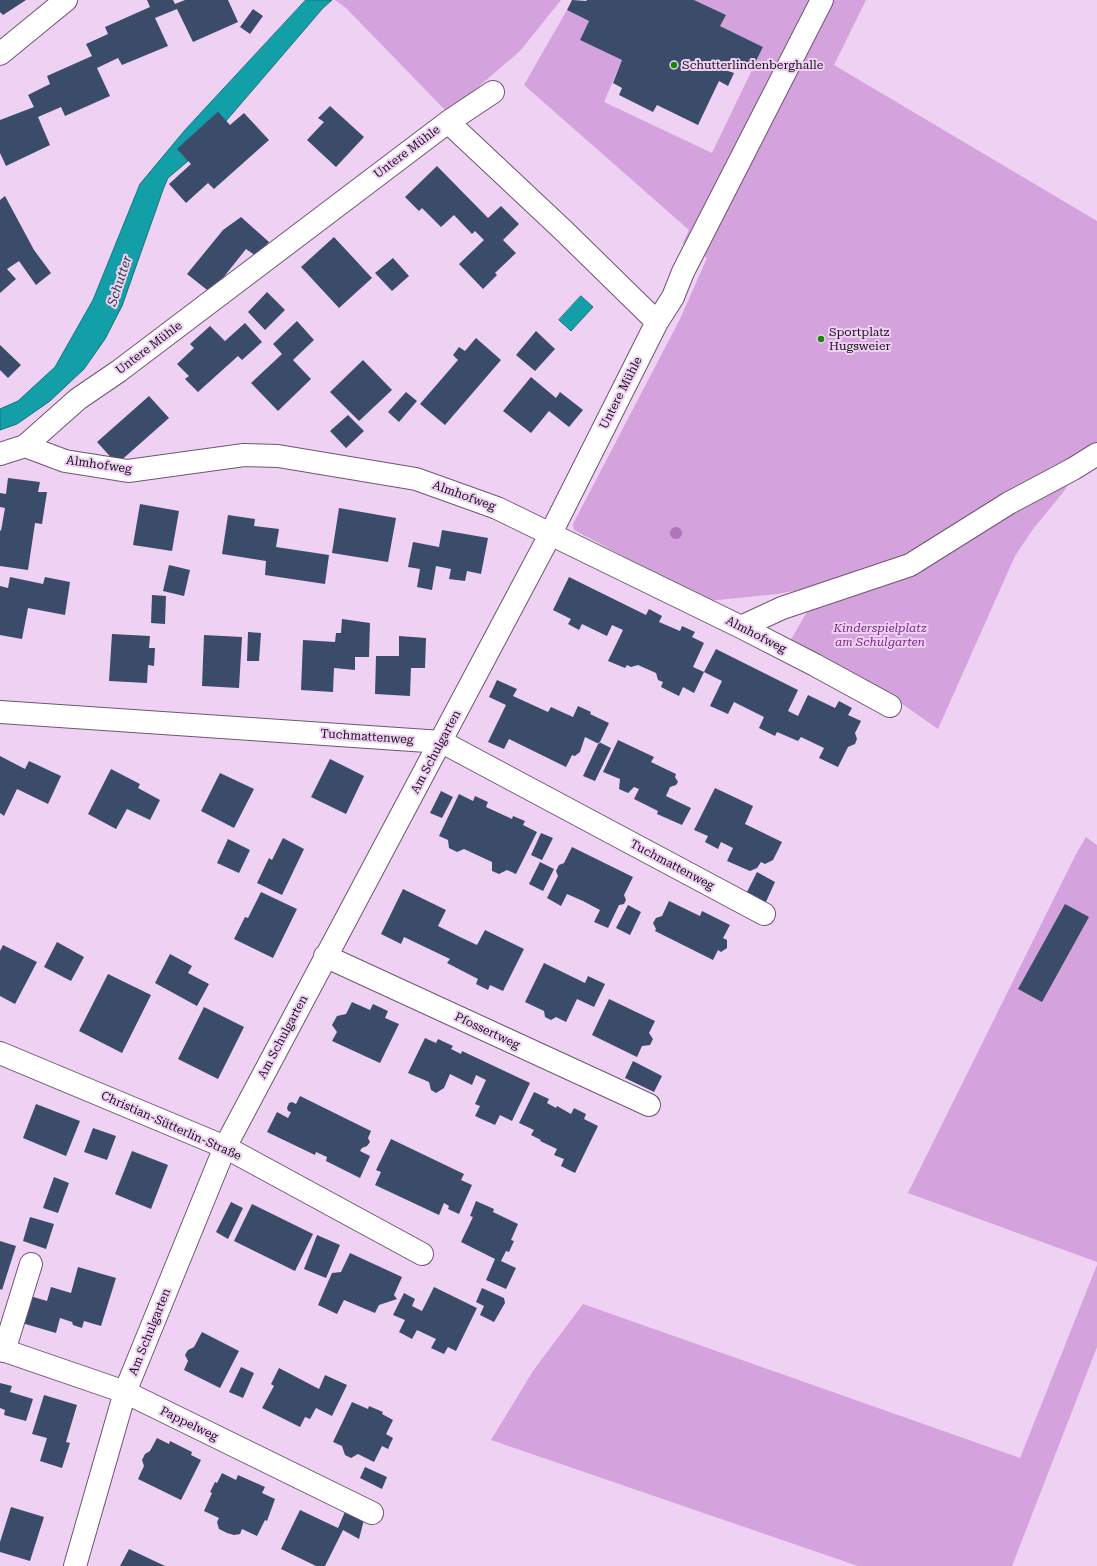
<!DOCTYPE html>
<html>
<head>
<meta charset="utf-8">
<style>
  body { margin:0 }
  canvas { display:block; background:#efd1f3 }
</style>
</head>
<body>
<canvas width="1097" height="1566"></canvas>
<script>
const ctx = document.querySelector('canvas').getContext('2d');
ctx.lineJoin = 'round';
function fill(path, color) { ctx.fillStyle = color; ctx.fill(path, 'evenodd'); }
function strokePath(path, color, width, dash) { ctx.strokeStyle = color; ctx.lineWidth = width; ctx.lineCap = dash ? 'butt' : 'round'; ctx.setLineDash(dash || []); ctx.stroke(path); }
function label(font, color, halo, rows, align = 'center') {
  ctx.font = font + ' "Roboto Serif",serif'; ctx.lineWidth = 4; ctx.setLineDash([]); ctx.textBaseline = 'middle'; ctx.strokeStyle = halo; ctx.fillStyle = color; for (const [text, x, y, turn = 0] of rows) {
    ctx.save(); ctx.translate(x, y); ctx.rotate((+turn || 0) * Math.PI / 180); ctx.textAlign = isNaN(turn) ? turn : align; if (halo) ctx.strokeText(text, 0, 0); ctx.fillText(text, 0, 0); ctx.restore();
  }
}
const green = new Path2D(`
  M335,0H561L520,51L448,113L346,8Z
  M694,0H866L834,65L1097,221V444L903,563L838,583L777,594L708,601L574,530L573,524L680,319L707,258L683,243L689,230L524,85L567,10L589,21L580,40L622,60L604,102L712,153L763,47L720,26L725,15Z
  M1077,472L1061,495L1033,529L1015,556L938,729L898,701L790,641L807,612L819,603Z
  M1086,837L1097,845V1262L908,1193L1075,856Z
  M1097,1265V1347L1012,1566H858L491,1440L533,1371L583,1304L1020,1458Z`);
const water = new Path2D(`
  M306,0H332L323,8L226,121L218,112L177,149L188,161L168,178L164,187L122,306L105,339L84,369L50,401L17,424L0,430V409L18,401L55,367L93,300L140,184L185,130Z
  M581,296L593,307L571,331L559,320Z`);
const building = new Path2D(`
  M0,0H26L3,15L0,12Z
  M147,0H173L175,4L185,0H228L238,22L193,42L177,9L155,18L168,46L122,65L118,58L97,68L110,96L65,116L61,107L38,117L50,145L6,166L0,153V120L34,107L28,95L50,84L47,76L92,56L86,44L108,34L105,27L150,7Z
  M572,0L586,1L587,0H694L726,15L720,26L763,47L752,69L731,59L725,70L734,73L728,86L719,81L698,125L657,105L653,112L619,95L622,88L613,83L622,60L580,40L589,21L567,10Z
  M253,9L263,16L250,34L240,27Z
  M330,106L364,137L336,167L307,140L324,122L318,118Z
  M218,112L230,125L244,113L269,140L214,189L208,183L186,203L169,184L191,164L177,149Z
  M437,166L488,218L501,206L519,224L503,240L516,253L495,273L497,275L483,289L459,264L484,240L475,231L472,234L454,215L441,227L422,208L419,211L405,197Z
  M5,196L34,250L51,273L36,285L19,261L7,269L16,279L0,293V200Z
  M241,217L269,242L256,256L246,249L211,293L187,274L223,230Z
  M334,237L372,278L339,308L301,267Z
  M393,258L409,276L392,291L375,273Z
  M267,292L285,310L265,330L248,312Z
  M297,321L314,340L293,360L311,379L278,411L251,383L282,354L273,344Z
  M245,323L262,342L242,360L238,356L198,392L185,379L189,376L177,364L194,348L190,344L210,326L225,341Z
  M536,331L555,349L535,371L516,355Z
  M476,338L501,360L445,425L420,404L458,360L453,355L459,347L465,351Z
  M0,345L21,365L8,378L0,370Z
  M363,360L392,390L359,421L330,392Z
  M531,377L556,398L560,392L583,410L569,427L549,411L531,433L503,411Z
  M406,392L417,401L399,422L388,412Z
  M149,396L169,418L117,464L97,442Z
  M348,415L364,431L346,448L330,431Z
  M8,478L40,482L38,492H47L42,524L35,523L28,570L0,566V530L1,531L5,508L0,507V493L6,494Z
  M140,504L179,511L172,551L133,545Z
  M339,508L396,518L388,562L332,553Z
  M228,515L255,519L254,526L279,529L276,547L329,555L325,584L265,575L266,561L222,554Z
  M442,530L488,538L481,574L467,571L465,581L449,579L451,569L436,566L432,590L417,587L420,569L408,567L413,542L439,547Z
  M169,565L190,570L184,596L163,591Z
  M10,577L43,584L45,577L70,582L65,615L28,608L22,639L0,635V586L8,588Z
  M569,577L646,615L649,609L662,616L659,622L680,631L682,626L695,632L692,637L704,643L693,667L704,672L694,693L683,687L679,696L661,687L663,682L658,680L656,673L638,665L631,667L627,665L625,668L608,661L623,630L612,625L607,636L582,624L579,630L568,624L571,619L553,610Z
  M152,595L166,596L165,624L151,623Z
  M342,619L370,623L369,657H355V670L334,668L333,692L301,690L303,640L335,642L336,633H341Z
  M248,632L261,633L259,661H247Z
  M112,634L150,636L149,648H155L154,666L148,665L147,683L109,681Z
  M204,635L242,637L239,688L202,686Z
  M399,636L426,638L425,668H411L410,696L375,694L376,656H399Z
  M716,649L798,690L788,711L798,716L808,695L835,708L839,701L852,708L848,715L861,721L855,733L857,739L855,744L848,747L838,767L819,758L824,748L801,737L798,741L777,732L775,736L759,728L764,717L734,702L728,714L710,706L722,681L704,672Z
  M497,680L517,689L513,696L548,712L551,707L573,717L578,706L591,712L590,714L609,723L599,744L585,737L580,752L575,756L572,755L566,767L509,739L504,749L488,742L506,705L489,697Z
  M618,740L654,757L651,762L676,774L675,777L678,782L676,785L670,787L666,796L691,808L682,825L657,814L658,811L634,799L639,789L634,787L628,793L619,789L620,779L603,772Z
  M599,742L611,748L595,781L583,776Z
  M0,756L25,769L29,761L61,776L48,804L17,789L4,816L0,813Z
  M330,759L364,776L346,814L311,797Z
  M111,769L140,784L138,788L160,800L150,820L127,809L116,829L88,814Z
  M220,773L254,789L234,828L201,811Z
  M715,788L753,806L745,824L782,842L773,860L765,864L761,862L757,868L750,871L727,861L733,848L721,842L718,849L705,842L708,836L694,830Z
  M441,791L453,797L442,818L430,813Z
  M459,794L473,801L475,796L488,802L486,807L512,819L513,816L525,821L523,825L537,832L516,874L507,870L499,874L492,871V862L464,849L457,852L449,848L448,840L439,836Z
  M541,833L553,838L542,860L531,855Z
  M283,838L304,849L282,895L257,883L269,858L272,860Z
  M228,839L250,850L239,873L217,863Z
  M572,847L633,877L624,895L626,900L624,904L619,905L608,928L594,922L600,910L583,901L567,894L561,906L547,898L558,876L556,871L559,865L564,863Z
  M540,862L554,869L543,891L529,884Z
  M757,872L775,882L765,904L746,894Z
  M403,889L446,910L438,926L460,937L477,945L485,930L524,949L503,991L490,985L488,990L476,984L478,979L447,963L450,959L404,937L401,944L381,934Z
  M261,892L297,909L273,958L234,939L245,917L248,918Z
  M669,901L700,916L702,911L730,925L723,938L727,940V948L721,952L718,950L713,960L655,931L656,929L653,923L656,918L662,916Z
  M1065,904L1089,917L1042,1002L1018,989Z
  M628,905L641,912L630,935L616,928Z
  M57,942L84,957L71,981L44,967Z
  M3,945L37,962L15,1004L0,996V951Z
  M170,954L192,966L188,973L209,984L197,1006L155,983Z
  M544,963L585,983L588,976L605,984L594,1007L577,999L566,1022L556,1017L551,1020L545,1017L544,1011L525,1002Z
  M108,974L151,995L122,1053L79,1031Z
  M609,999L655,1021L649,1033L653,1039L650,1045L642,1046L637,1057L592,1035Z
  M352,1002L370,1010L373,1004L388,1011L385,1018L399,1024L380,1063L332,1041L337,1032L332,1025L337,1016L346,1014Z
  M204,1007L244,1027L218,1079L178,1059Z
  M425,1038L436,1043L438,1039L453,1046L451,1049L461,1054L462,1051L530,1083L512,1121L500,1115L495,1125L475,1116L480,1106L475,1104L486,1080L476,1075L472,1085L450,1074L444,1088L436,1093L431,1090L429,1082L408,1073Z
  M633,1061L662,1076L654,1092L625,1078Z
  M534,1092L549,1099L547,1103L556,1108L557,1106L571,1114L574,1108L586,1114L584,1119L598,1126L575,1173L561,1166L564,1159L554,1155L557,1149L540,1141L541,1140L531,1135L534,1130L519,1123Z
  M300,1096L371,1131L368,1138L370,1142L367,1146L362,1148L360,1151L370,1156L360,1178L326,1161L327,1157L316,1152L315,1155L267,1132L277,1112L288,1118L291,1112L288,1111L287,1108L289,1103L292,1102L296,1104Z
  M36,1104L80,1121L66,1156L23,1138Z
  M93,1128L116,1136L107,1160L84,1152Z
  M391,1139L464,1174L461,1180L472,1185L459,1214L448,1209L449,1206L444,1203L439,1215L375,1185L381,1172L376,1170Z
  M132,1151L168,1165L151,1209L115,1194Z
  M54,1177L69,1183L58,1213L43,1208Z
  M476,1201L494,1209L493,1212L518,1224L511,1240L514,1241L509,1252L506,1251L501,1261L516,1268L506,1289L486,1280L495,1259L461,1242L473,1217L470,1216Z
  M231,1202L243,1208L228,1239L216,1232Z
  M252,1204L313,1234L295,1271L234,1241Z
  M30,1217L54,1224L46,1249L23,1241Z
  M317,1235L340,1245L326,1278L304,1269Z
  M0,1241L16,1246L2,1290L0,1289Z
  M350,1253L402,1277L394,1295L397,1299L379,1305L375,1313L344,1300L337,1314L318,1305L332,1273L341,1272Z
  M78,1267L116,1278L101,1326L84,1321L82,1328L73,1325L72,1322L60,1318L56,1333L22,1323L30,1296L47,1301L51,1287L71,1293Z
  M434,1287L477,1308L456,1351L448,1347L444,1354L431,1348L436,1339L417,1330L412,1339L399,1332L405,1320L393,1315L404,1293L415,1299L412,1306L422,1311Z
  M482,1288L504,1298L505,1303L494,1322L480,1315L484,1306L476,1302Z
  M202,1332L239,1351L220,1388L184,1370L188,1361L185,1355L188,1350L194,1347Z
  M241,1367L254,1373L243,1398L229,1392Z
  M279,1368L319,1389L325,1375L347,1385L332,1416L316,1408L310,1419L305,1417L300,1427L262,1408L274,1386L271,1384Z
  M0,1383L12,1386L10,1392L33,1399L26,1421L4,1415L5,1410L0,1408Z
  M44,1395L77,1405L66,1442L70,1443L62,1468L40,1461L47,1438L32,1434Z
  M352,1402L368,1409L369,1406L383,1412L382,1414L393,1420L386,1434L393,1438L388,1449L382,1446L374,1462L358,1454L351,1458L345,1455L342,1446L333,1442Z
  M157,1438L169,1444L170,1441L192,1452L191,1455L201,1460L181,1500L138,1479L144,1466L142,1460L145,1454L150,1451Z
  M365,1467L387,1477L382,1489L360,1478Z
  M222,1473L236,1480L238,1475L265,1487L262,1493L275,1499L267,1521L265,1520L257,1536L242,1529L240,1534L234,1535L227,1533L219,1529L217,1522L219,1518L204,1511L212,1493L210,1492L215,1482L217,1483Z
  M11,1507L44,1517L30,1561L0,1552V1542Z
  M347,1507L365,1516L359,1539L343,1530L325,1566H316L281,1549L300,1510L338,1528Z
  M129,1549L165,1566H120Z`);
const minor = new Path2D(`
  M0,54L66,0
  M448,122L493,92
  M657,322L673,297L683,272L822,0
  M25,446L78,399L119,371L448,122L563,230L657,322L550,535L225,1147L125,1392L75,1566
  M0,454L25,446L65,461L128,471L244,455L278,456L416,479L497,508L741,627L815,665L890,706
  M741,627L782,608L910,565L1009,503L1073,469L1097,454
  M0,712L442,742L764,914
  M325,956L649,1105
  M0,1053L225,1147L422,1254
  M0,1349L125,1392L372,1513
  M4,1351L31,1264`);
const trees = [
  [676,533]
];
const markers = [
  [674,65,4,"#188907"],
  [821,339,4,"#188907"]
];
const poiNames = [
  ["Schutterlindenberghalle",682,65],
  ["Sportplatz",829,332],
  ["Hugsweier",829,346]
];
const streetNames = [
  ["Untere Mühle",407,152,-37],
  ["Untere Mühle",149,348,-37],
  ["Untere Mühle",621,393,-63],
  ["Almhofweg",99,465,8],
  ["Almhofweg",464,496,20],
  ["Almhofweg",756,635,27],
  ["Tuchmattenweg",367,737,4],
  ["Am Schulgarten",436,752,-62],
  ["Tuchmattenweg",672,865,28],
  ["Pfossertweg",487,1031,25],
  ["Am Schulgarten",283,1037,-62],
  ["Christian-Sütterlin-Straße",171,1126,24],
  ["Am Schulgarten",150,1332,-68],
  ["Pappelweg",189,1424,26]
];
const parkNames = [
  ["Kinderspielplatz",880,628],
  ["am Schulgarten",880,642]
];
const waterNames = [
  ["Schutter",120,281,-72]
];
fill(green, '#d4a2dc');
fill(water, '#139fa8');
strokePath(water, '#15747e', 1);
fill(building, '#3b4c6b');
strokePath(minor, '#6f5573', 24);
strokePath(minor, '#fff', 22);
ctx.fillStyle = '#ae75b8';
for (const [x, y] of trees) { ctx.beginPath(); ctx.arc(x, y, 6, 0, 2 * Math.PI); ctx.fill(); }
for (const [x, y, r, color] of markers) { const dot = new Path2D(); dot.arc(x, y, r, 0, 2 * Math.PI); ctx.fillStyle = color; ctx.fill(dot); strokePath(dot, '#efd1f3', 1.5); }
label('12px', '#1b111d', '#efd1f3', poiNames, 'left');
label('12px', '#1b111d', '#efd1f3', streetNames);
label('italic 12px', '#792987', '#efd1f3', parkNames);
label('italic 13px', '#264042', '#efd1f3', waterNames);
</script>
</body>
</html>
